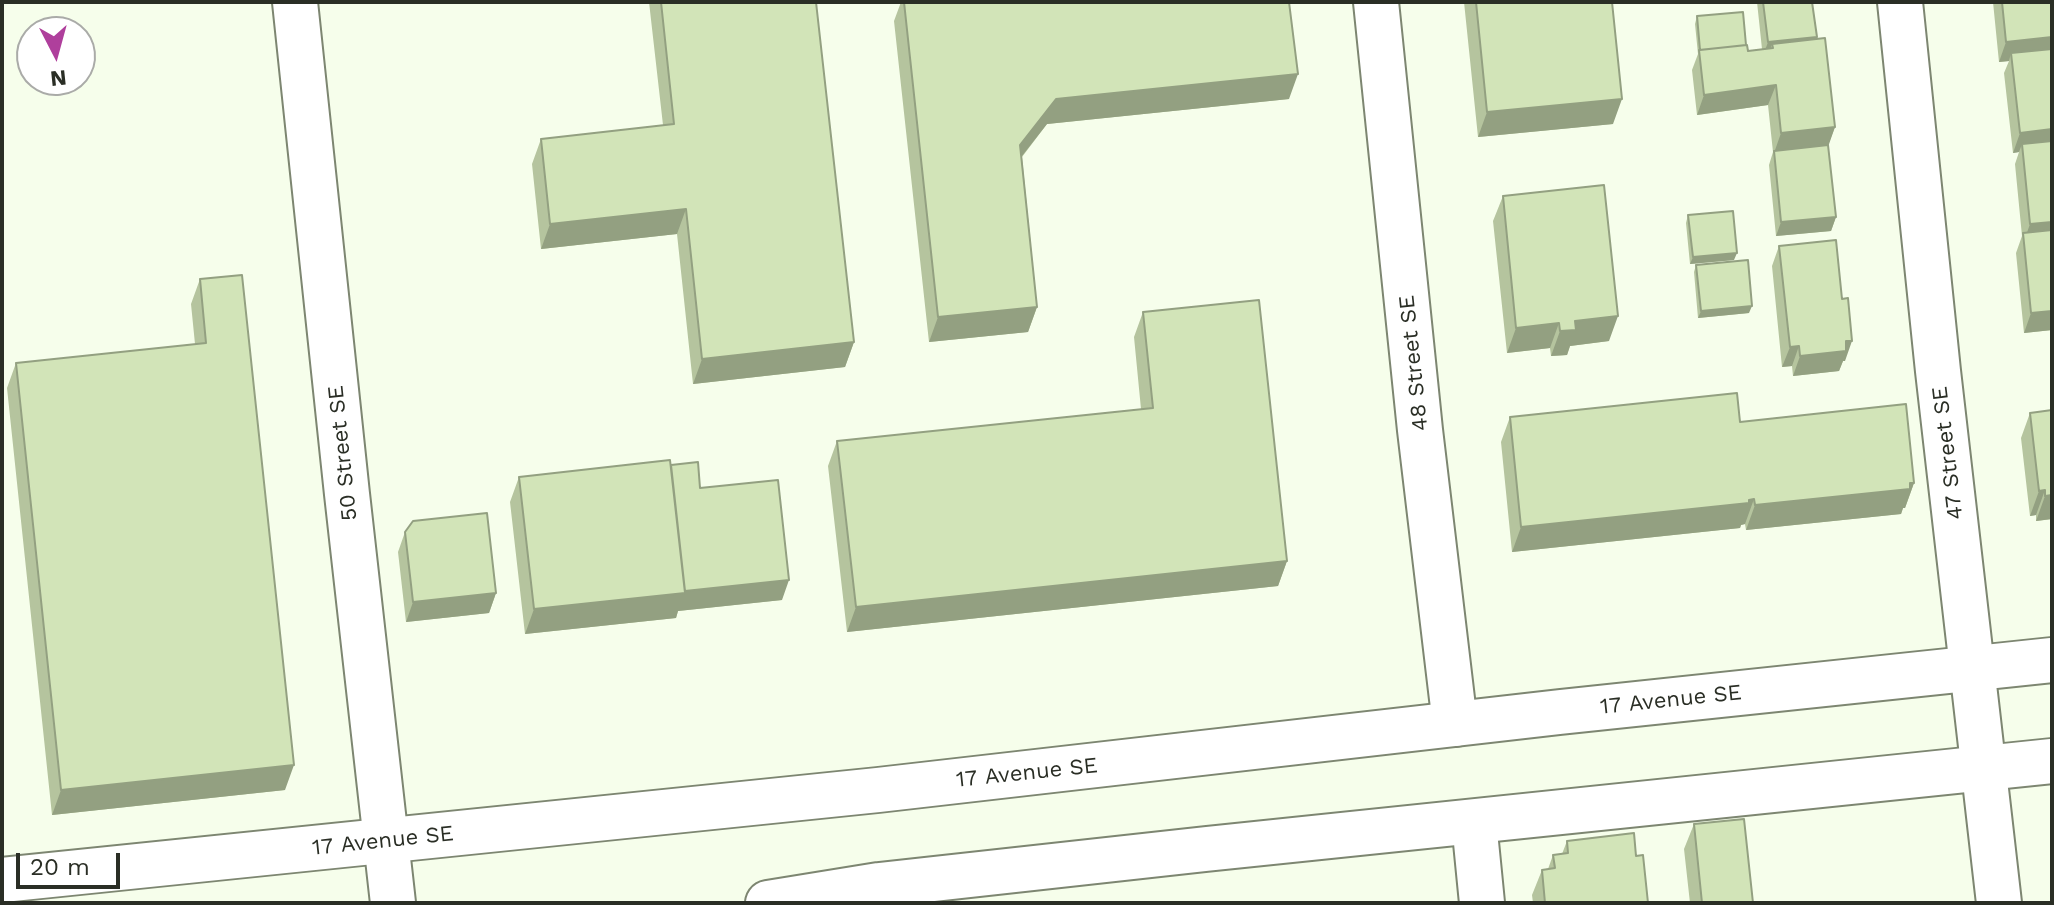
<!DOCTYPE html>
<html>
<head>
<meta charset="utf-8">
<style>
  body { margin:0 }
  #map { position:relative; width:2054px; height:905px; overflow:hidden; background:#f6feeb; font-family:"Work Sans",sans-serif }
  canvas { display:block }
  .frame { position:absolute; inset:0; border:4px solid #2a2e25; pointer-events:none }
  .north { position:absolute; left:16px; top:16px; width:80px; height:80px; box-sizing:border-box; background:#fff; border:2px solid #aaaba8; border-radius:50%; rotate:174deg; font-size:22px; font-weight:700; line-height:32px; text-align:center; color:#2a2e25 }
  .north::after { content:''; display:block; margin:auto; width:28px; height:36px; background:#af3f9c; clip-path:polygon(50% 0,100% 100%,50% 72%,0 100%) }
  .scale { position:absolute; left:16px; top:853px; width:104px; height:36px; box-sizing:border-box; border:4px solid #2a2e25; border-top:0; padding-left:10px; font-size:24px; line-height:28px; white-space:nowrap; color:#2a2e25; -webkit-text-stroke:6px #fff; paint-order:stroke }
</style>
</head>
<body>
<div id="map">
<canvas width="2054" height="905"></canvas>
<div class="frame"></div>
<div class="north">N</div>
<div class="scale">20 m</div>
</div>
<script>
const ctx = document.querySelector('canvas').getContext('2d');
ctx.lineJoin = 'round';
function strokePath(path, color, width, dash) { ctx.strokeStyle = color; ctx.lineWidth = width; ctx.lineCap = dash ? 'butt' : 'round'; ctx.setLineDash(dash || []); ctx.stroke(path); }
function fill(path, color) { ctx.fillStyle = color; ctx.fill(path, 'evenodd'); }
function label(font, color, halo, rows, align = 'center') {
  ctx.font = font + ' "Work Sans",sans-serif'; ctx.lineWidth = 8; ctx.setLineDash([]); ctx.textBaseline = 'middle'; ctx.strokeStyle = halo; ctx.fillStyle = color; for (const [text, x, y, turn = 0] of rows) {
    ctx.save(); ctx.translate(x, y); ctx.rotate((+turn || 0) * Math.PI / 180); ctx.textAlign = isNaN(turn) ? turn : align; if (halo) ctx.strokeText(text, 0, 0); ctx.fillText(text, 0, 0); ctx.restore();
  }
}
const minor = new Path2D(`
  M295,2L347,494L393,903
  M1376,2L1420,430L1455,724
  M1900,2L1938,371L1999,903
  M1474,822L1482,903`);
const major = new Path2D(`
  M2,880L878,790L1560,712L2052,660
  M768,903L879,885L1206,849L2052,761`);
const wall = new Path2D(`
  M649,2H816L854,342L845,367L693,384L677,234L541,249L532,164L541,139L663,125Z
  M901,2H1289V99L1047,124L1022,157L1037,307L1028,332L929,342L894,21Z
  M1464,2H1612L1613,124L1478,137Z
  M1757,2H1812L1816,39L1835,127L1828,145L1836,217L1831,231L1776,236L1769,165L1773,152L1768,105L1697,115L1692,70L1698,54L1695,24L1697,16L1746,45L1748,51L1762,49Z
  M1993,2H2052V330L2024,333L2016,253L2022,236L2015,164L2019,152L2013,153L2004,73L2009,61L1999,62Z
  M1503,196L1609,341L1570,346L1567,355L1551,356L1550,348L1507,353L1493,221Z
  M1688,215L1734,260L1690,264L1686,223Z
  M1779,246L1845,361H1843L1839,371L1793,376L1792,366L1782,367L1772,266Z
  M1696,265L1749,313L1698,318L1694,272Z
  M200,279L285,790L52,815L7,388L16,363L195,344L191,304Z
  M1143,312L1287,561L1278,586L847,632L828,466L837,441L1141,409L1134,337Z
  M2030,413L2052,519L2036,521V515L2030,516L2021,438Z
  M1510,417L1740,422L1914,483L1905,508H1903L1901,514L1746,530L1745,524L1741,525L1740,528L1512,552L1501,442Z
  M671,465L700,488L782,600L678,611L676,618L525,634L510,502L519,477Z
  M405,532L496,593L489,613L406,622L398,552Z
  M1694,824L1753,903H1690L1684,849Z
  M1567,841L1636,856L1648,903H1533L1532,895L1542,870L1548,869L1553,855L1562,854Z`);
const shadedWall = new Path2D(`
  M1817,37L1812,51L1772,44L1768,56H1763L1768,42Z
  M2052,37V56L2011,53L2009,61L1999,62L2006,42Z
  M1298,74L1289,99L1047,124L1011,170L1020,145L1056,99Z
  M1776,85L1768,105L1697,115L1704,95Z
  M1622,99L1613,124L1478,137L1487,112Z
  M1835,127L1828,147L1774,153L1781,133Z
  M2052,129V149L2022,144L2019,152L2013,153L2020,133Z
  M686,209L677,234L541,249L550,224Z
  M1836,217L1831,231L1776,236L1781,222Z
  M2052,222V241L2023,244L2030,224Z
  M1737,253L1734,260L1690,264L1693,257Z
  M1752,306L1749,313L1698,318L1701,311Z
  M1037,307L1028,332L929,342L938,317Z
  M2052,311V330L2024,333L2031,313Z
  M1618,316L1609,341L1570,346L1567,355L1551,356L1560,331L1575,321Z
  M1559,323L1550,348L1507,353L1516,328Z
  M1846,341H1852L1845,361H1843L1839,371L1793,376L1800,356Z
  M854,342L845,367L693,384L702,359Z
  M1799,346L1792,366L1782,367L1790,347Z
  M1914,483L1905,508H1903L1901,514L1746,530L1755,505Z
  M2045,490L2036,515L2030,516L2039,491Z
  M2052,495V519L2036,521L2045,496Z
  M1754,499L1745,524L1741,525L1740,528L1512,552L1521,527Z
  M1287,561L1278,586L847,632L856,607Z
  M789,580L782,600L678,611L676,618L525,634L534,609L682,591Z
  M496,593L489,613L406,622L413,602Z
  M294,765L285,790L52,815L61,790Z`);
const building = new Path2D(`
  M661,2H816L854,342L702,359L686,209L550,224L541,139L674,124Z
  M904,2H1289L1298,74L1056,99L1020,145L1037,307L938,317Z
  M1476,2H1612L1622,99L1487,112Z
  M1763,2H1812L1817,37L1768,42Z
  M2002,2H2052V37L2006,42Z
  M1743,12L1746,45L1700,50L1697,16Z
  M1825,38L1835,127L1781,133L1776,85L1704,95L1699,50L1747,45L1748,51L1773,48L1772,44Z
  M2052,49V129L2020,133L2011,53Z
  M2052,141V222L2030,224L2022,144Z
  M1828,145L1836,217L1781,222L1774,151Z
  M1604,185L1618,316L1575,321L1576,330L1560,331L1559,323L1516,328L1503,196Z
  M1733,211L1737,253L1693,257L1688,215Z
  M2052,230V311L2031,313L2023,233Z
  M1836,240L1842,299L1848,298L1852,341H1846V351L1800,356L1799,346L1790,347L1779,246Z
  M1748,260L1752,306L1701,311L1696,265Z
  M242,275L294,765L61,790L16,363L206,343L200,279Z
  M1259,300L1287,561L856,607L837,441L1153,408L1143,312Z
  M1737,393L1740,422L1906,404L1914,483H1910V489L1755,505L1754,499L1749,500V503L1521,527L1510,417Z
  M2052,410V495L2045,496V490L2039,491L2030,413Z
  M670,460L685,593L534,609L519,477Z
  M698,462L700,488L778,480L789,580L685,591L671,465Z
  M487,513L496,593L413,602L405,532L413,521Z
  M1744,819L1753,903H1702L1694,824Z
  M1634,833L1636,856L1643,855L1648,903H1545L1542,870L1555,868L1553,855L1568,853L1567,841Z`);
const streetNames = [
  ["48 Street SE",1414,363,-96],
  ["50 Street SE",343,453,-96],
  ["47 Street SE",1948,453,-97],
  ["17 Avenue SE",1671,700,-6],
  ["17 Avenue SE",1027,773,-6],
  ["17 Avenue SE",383,841,-6]
];
strokePath(minor, '#7d8671', 48);
strokePath(major, '#7d8671', 48);
strokePath(minor, '#fff', 44);
strokePath(major, '#fff', 44);
fill(wall, '#b5c49e');
fill(shadedWall, '#93a081');
fill(building, '#d2e4b8');
strokePath(building, '#93a081', 2);
label('22px', '#2a2e25', '#fff', streetNames);
</script>
</body>
</html>
